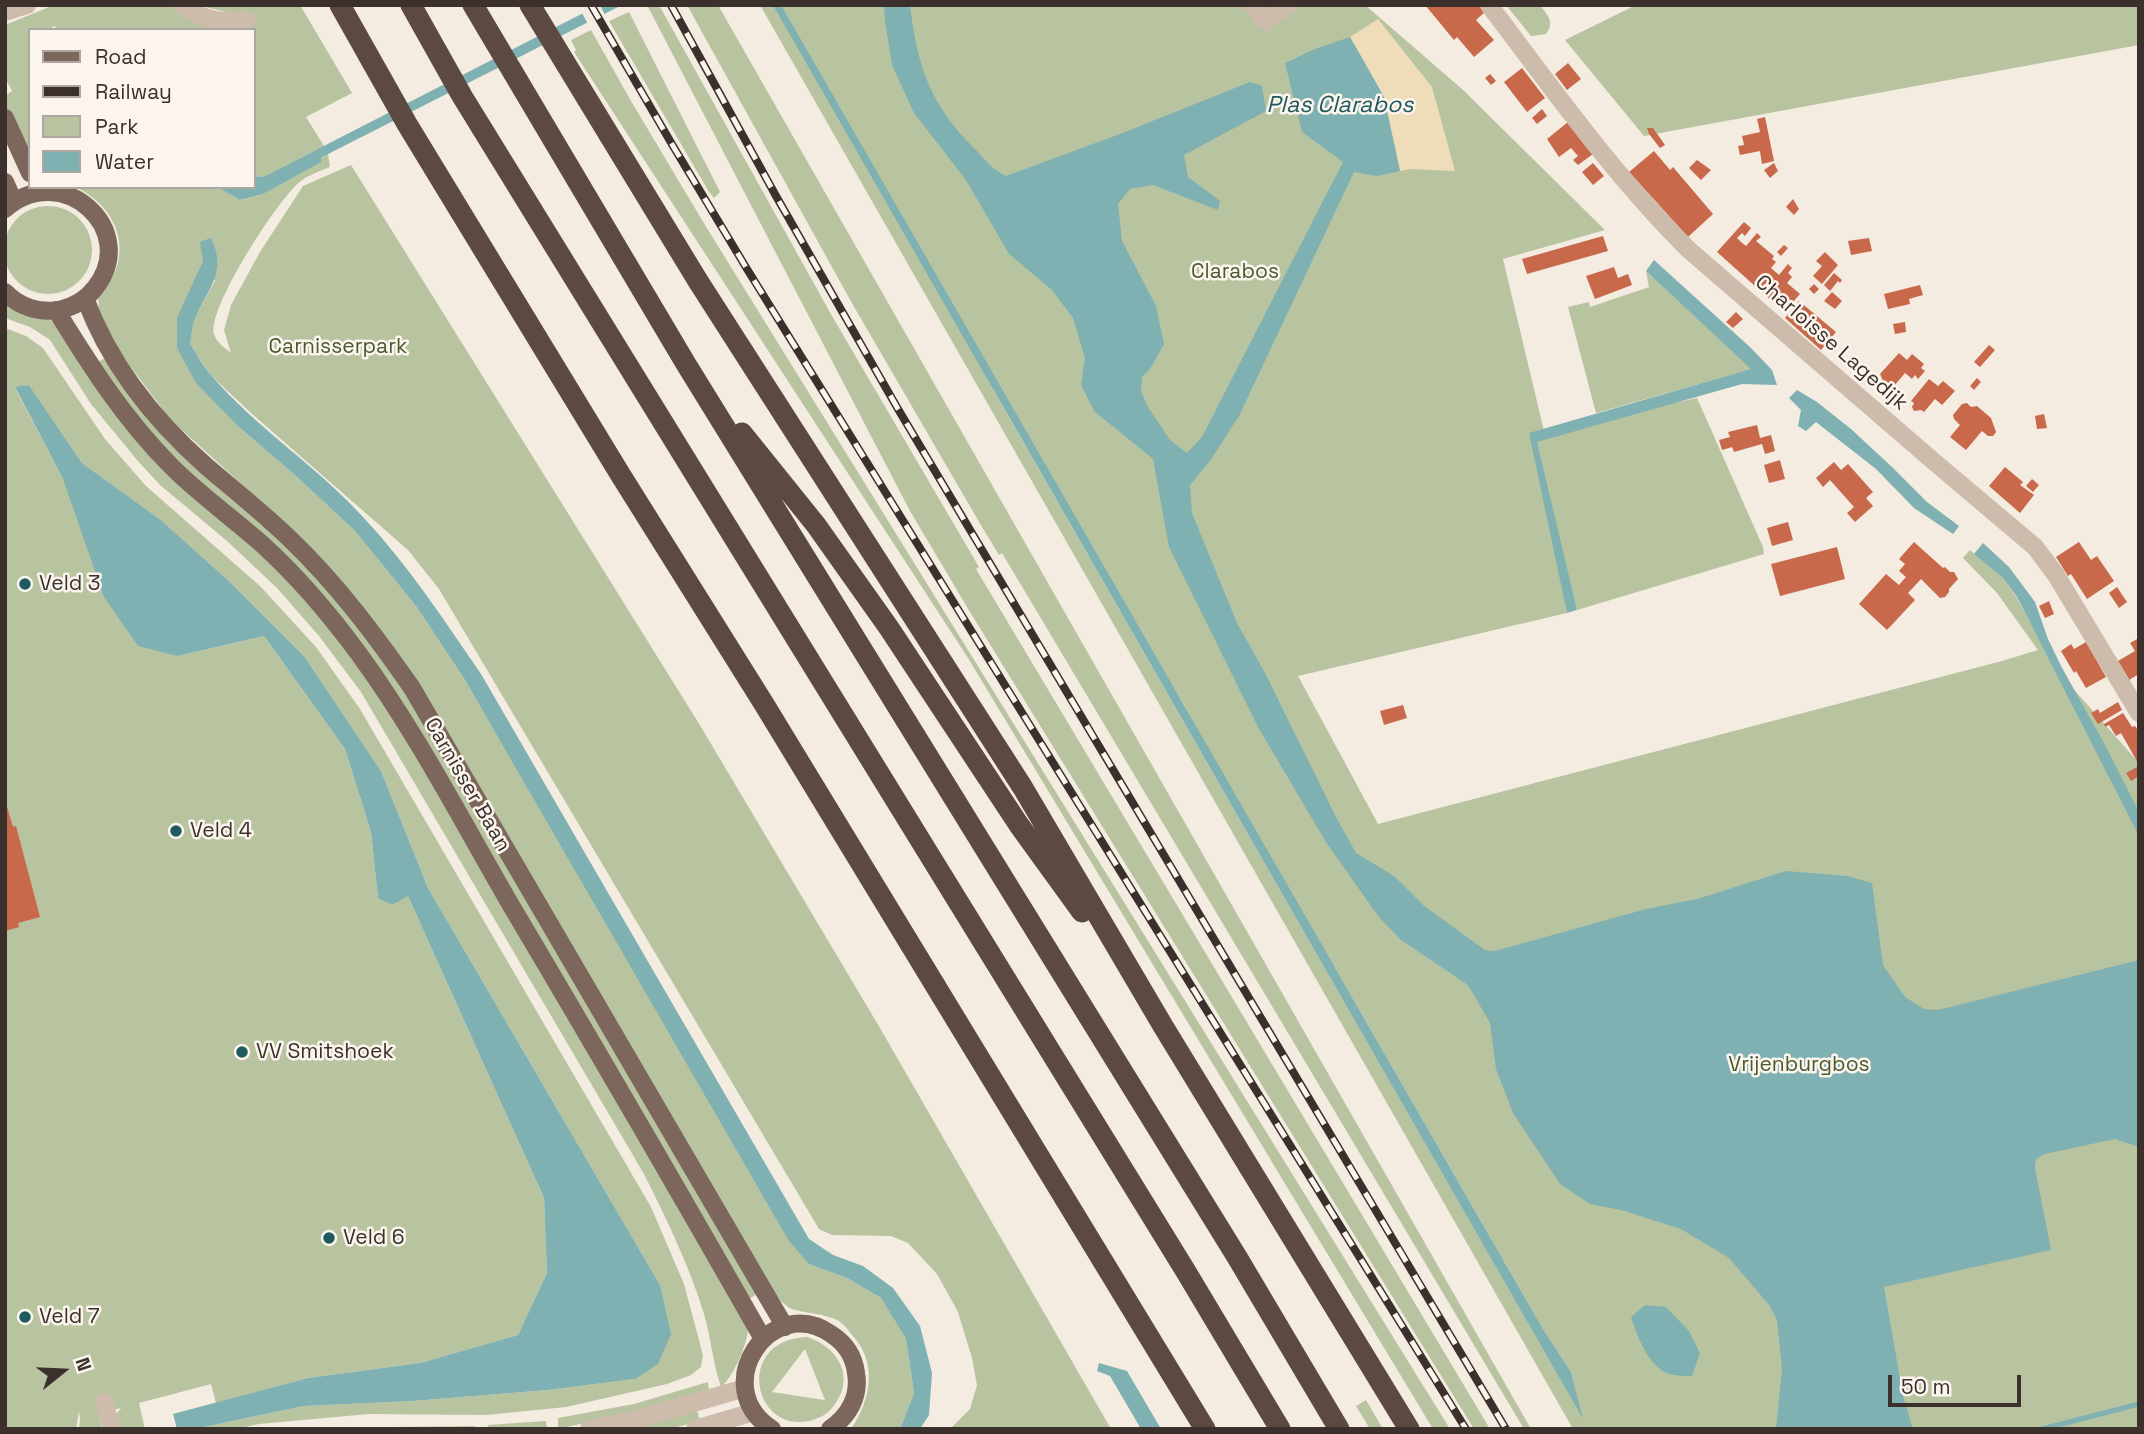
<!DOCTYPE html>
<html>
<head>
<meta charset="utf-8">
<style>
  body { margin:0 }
  #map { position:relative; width:2144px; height:1434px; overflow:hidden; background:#f4ebe1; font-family:"Space Grotesk",sans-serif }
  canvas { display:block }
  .frame { position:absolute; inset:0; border:7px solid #3b302b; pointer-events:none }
  .legend { position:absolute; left:28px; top:28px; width:228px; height:161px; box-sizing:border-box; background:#fbf5ee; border:2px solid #aea6a0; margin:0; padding:9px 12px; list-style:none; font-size:21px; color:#3b302b }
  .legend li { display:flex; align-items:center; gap:14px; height:35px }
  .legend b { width:35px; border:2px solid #aea6a0 }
  .north { position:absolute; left:28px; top:1336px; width:70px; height:70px; -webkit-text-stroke:5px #fbf5ee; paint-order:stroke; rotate:72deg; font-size:19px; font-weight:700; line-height:28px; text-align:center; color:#3b302b }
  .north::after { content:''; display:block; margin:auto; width:24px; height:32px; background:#3b302b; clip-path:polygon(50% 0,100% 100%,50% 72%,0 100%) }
  .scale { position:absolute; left:1888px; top:1375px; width:133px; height:32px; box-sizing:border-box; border:4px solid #3b302b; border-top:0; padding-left:9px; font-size:21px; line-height:24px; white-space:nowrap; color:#3b302b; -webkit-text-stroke:5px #fbf5ee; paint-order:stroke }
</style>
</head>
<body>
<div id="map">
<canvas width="2144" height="1434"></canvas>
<div class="frame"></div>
<ul class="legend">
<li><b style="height:9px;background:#7d675c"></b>Road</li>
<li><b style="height:9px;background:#3b302b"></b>Railway</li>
<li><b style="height:19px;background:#b8c4a0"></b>Park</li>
<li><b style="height:19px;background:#7fb0b2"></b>Water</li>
</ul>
<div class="north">N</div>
<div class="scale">50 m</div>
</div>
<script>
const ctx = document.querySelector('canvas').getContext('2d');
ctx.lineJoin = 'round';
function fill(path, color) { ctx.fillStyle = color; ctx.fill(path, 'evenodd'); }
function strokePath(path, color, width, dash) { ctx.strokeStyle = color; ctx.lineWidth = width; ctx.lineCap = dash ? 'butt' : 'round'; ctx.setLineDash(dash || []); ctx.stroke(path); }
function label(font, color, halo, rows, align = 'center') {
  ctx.font = font + ' "Space Grotesk",sans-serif'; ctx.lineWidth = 5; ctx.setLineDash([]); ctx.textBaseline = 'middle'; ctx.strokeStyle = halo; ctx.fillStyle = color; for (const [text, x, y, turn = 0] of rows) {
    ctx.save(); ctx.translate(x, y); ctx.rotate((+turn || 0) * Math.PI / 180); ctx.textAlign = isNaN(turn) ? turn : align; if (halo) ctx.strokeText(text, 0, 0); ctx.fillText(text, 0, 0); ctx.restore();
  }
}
const green = new Path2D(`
  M54,5H169L182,15L242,13L226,12L197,5H300L352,93L306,117L324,146L263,177L254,176V30H56L55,26L46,30H30V157L5,105V96L12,91L5,78V25Z
  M647,5H659L832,316L979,567L976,569L1490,1429H1474L970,612L910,511Z
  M687,5H718L1531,1429H1524L1002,553L999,555L982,527L853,305Z
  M760,5H1365L1462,89L1605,230L1503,259L1544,431L1697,398L1763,547L1764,554L1577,610L1574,598L1565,601L1567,613L1298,676L1378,824L2002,661L2038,650L1997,593L1963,558L1970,550L2003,578L2017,598L2053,666L2139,763V1429H1573ZM987,379L1184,705L1273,871L1341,978L1543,1329L1571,1372L1581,1415Z
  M1506,5H1540C1548,16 1555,22 1546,34L1531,36Z
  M1636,5H2139V45L1644,136L1565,40Z
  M629,12L720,192L714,198L709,192L609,21Z
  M591,30L631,101L705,225L1450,1429H1433L968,658L574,52L576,50L571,40Z
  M328,154L330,167C320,171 309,175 301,181C279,197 207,309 214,334C216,342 225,348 231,353L224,330L231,305L260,252L303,186L351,165L698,722L880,1028L1111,1429H950L970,1409L977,1385L972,1358L958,1312L937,1274L908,1243L891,1236L832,1235L819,1229L439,589L408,550L251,413L219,383L210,374L190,344L194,319L215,281L203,261L194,284L177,348L240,428L296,476L355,531L416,606L465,680L809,1264L847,1278L881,1298L906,1339L914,1393L900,1429H851C871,1400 878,1362 852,1335C848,1330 843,1323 837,1320C823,1313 800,1313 790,1308C784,1305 778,1298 774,1293L407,667L293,531L171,420L120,353L100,320L98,297C106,286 115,276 118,263C126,229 104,200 75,187H217L241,200L263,194Z
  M4 250a44 44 0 1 1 88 0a44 44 0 1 1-88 0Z
  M1646,271L1752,369L1596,413L1568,307L1589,302L1590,307L1649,287Z
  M5,303L55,322L72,348L246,538L300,591L380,693L748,1328C748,1343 733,1378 721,1387C713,1364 711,1338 704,1314C689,1265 667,1220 644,1174L361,692L319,636L277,588L227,541L160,485L137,460L91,404L50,340L30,327L5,318Z
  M5,328L26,336L43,348L105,439L146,486L260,586L316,647L360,709L651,1207L684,1284L703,1355L701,1367L691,1375L667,1384L566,1407L487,1415L369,1414L259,1424L236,1429H194L304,1406L413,1401L548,1390L635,1379L660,1285L428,888L381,771L304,656L231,583L163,522L82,463L29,385L15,388L63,479L178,656L264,636L345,749L371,832L378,898L408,896L544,1198L547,1273L518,1335L420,1363L308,1378L216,1403L211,1384L139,1403L145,1429H119L116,1415L121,1408L99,1414L102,1429H79L80,1419L79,1411L76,1429H5Z
  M107,357L286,541L380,650L759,1293L747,1300L411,722L213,496L152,437L96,363Z
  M807,1337C839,1347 857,1379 832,1408C826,1415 818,1419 809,1421C753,1433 734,1340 807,1337ZM805,1349L825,1400H824L772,1392Z
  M708,1382L709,1391L637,1411L558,1429V1418L634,1404Z
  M1366,1400L1383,1429H1370L1356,1406Z
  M697,1410L700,1421L669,1429H622Z
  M546,1421L547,1429H487L488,1425Z
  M475,1426V1429H306L312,1428Z`);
const sand = new Path2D(`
  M1378,19L1432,87L1455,171L1411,169L1400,171L1384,97L1350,37Z`);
const water = new Path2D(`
  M599,5H622L328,154L321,158V162L263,194L240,200L217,187H254V176L263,177L271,173Z
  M773,5H781L1543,1329L1571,1372L1583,1419Z
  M884,5H910C917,65 930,105 974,148C987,161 989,167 1006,176L1120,134L1250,82L1262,86L1266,111L1184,155L1188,177L1220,201L1218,210L1153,185L1130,189L1118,204L1122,241L1156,306L1164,344L1150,369L1142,377L1141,391L1148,407L1170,440L1187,453L1202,437L1343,162L1302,132L1285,63L1315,49L1350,37L1384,97L1400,171L1377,176L1354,172L1239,416L1210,461L1190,485L1192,513L1237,623L1265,673L1336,817L1356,853L1394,876L1423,905L1485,950L1495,951L1646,909L1697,899L1786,871L1847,876L1872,883L1883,965L1905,997L1924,1009L1938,1010L2139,960V1147L2115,1139L2045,1154L2036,1159L2035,1168L2051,1250L1884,1287L1903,1396L1913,1429H1776L1782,1369L1777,1320L1770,1306L1729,1258L1681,1229L1621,1210L1590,1204L1560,1184L1513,1113L1496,1069L1490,1023L1468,985L1401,940L1378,916L1326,842L1258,727L1169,547L1153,459L1094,411L1081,385L1085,358L1073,318L1052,290L1009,254L966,180L914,113L892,65L885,20Z
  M211,238C227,271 209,288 196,316C192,324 192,335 190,344C197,354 203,366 211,375C256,428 316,465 363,517C408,565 444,620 481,674L809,1239L833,1255L863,1266L893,1288L920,1326L932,1373L929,1415L920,1429H900L914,1393L906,1339L881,1298L847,1278L809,1264L789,1241L465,680L416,606L355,531L296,476L240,428L196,383L177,348V318L203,261L200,242Z
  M1654,260L1751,348L1772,370L1777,385L1742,384L1537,442L1577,610L1567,613L1529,433L1751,369L1646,271Z
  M29,385L82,463L162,521L231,583L304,656L381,771L428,888L660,1285L671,1334L658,1364L635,1379L548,1390L413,1401L304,1406L194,1429H177L173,1414L308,1378L420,1363L518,1335L547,1273L544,1198L408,896L392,905L378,898L371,832L345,749L264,636L178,656L138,646L104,597L63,479L15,387Z
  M1797,390L1817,402L1851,429L1892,467L1927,502L1959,526L1953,534L1914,508L1876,469L1816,422L1806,431L1798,426L1801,410L1789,398Z
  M1983,543L2009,567L2035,602L2048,639L2061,666L2104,743L2139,812V836L2017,597L2003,578L1974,554Z
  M1645,1305L1666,1307L1689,1331L1700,1353L1692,1376C1686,1376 1680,1376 1674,1375C1649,1371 1638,1337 1631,1317Z
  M1099,1363L1127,1371L1161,1429H1141L1110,1376L1097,1371Z`);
const pier = new Path2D(`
  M592,5H600L606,17L589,26L581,11Z`);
const stream = new Path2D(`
  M2042,1429L2139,1404`);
const building = new Path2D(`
  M1425,5H1479L1485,12L1476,20L1494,40L1474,57L1457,37L1454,40Z
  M1568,63L1581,79L1567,90L1555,74Z
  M1522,68L1545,98L1527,112L1504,82Z
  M1490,74L1496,81L1491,85L1485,78Z
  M1542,109L1547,116L1537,124L1532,118Z
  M1765,117L1774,161L1762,164L1760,151L1740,155L1738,146L1744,145L1742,136L1760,132L1757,119Z
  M1568,122L1593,154L1578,165L1573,160L1578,156L1571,148L1559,157L1547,139Z
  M1647,128H1653L1665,145L1660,148L1649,134Z
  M1654,151L1670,170L1673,167L1713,214L1688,237L1629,172Z
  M1697,160L1711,170L1701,180L1689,168Z
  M1593,163L1604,176L1593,185L1582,172Z
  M1774,163L1778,171L1770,178L1764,170Z
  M1793,199L1799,209L1794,215L1786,207Z
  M1744,222L1751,228L1745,236L1742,233L1737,238L1741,242L1746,246L1757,233L1761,237L1756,241L1774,256L1772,259L1776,262L1771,268L1779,275L1788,264L1792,268L1788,273L1792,277L1787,283L1800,294L1784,312L1717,252Z
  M1603,236L1608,251L1527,274L1522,259Z
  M1869,238L1872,251L1851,255L1848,241Z
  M1784,245L1788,248L1781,256L1777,252Z
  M1825,252L1838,265L1822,284L1813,276L1822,266L1816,261Z
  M1614,267L1618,278L1628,274L1632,285L1595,299L1586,276Z
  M1834,273L1842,280L1840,283L1838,281L1830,291L1824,285Z
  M1814,284L1819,289L1814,294L1809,289Z
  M1920,285L1923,295L1909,299L1910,304L1888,309L1884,294Z
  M1832,292L1842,301L1835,309L1824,301Z
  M1799,301L1836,332L1821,350L1785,318Z
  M1736,312L1743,319L1733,328L1726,322Z
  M1905,322L1906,332L1895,334L1893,324Z
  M1989,345L1995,350L1980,367L1974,362Z
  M1899,353L1907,360L1912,354L1924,364L1921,368L1925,371L1918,379L1915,375L1912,379L1905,373L1894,386L1891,384L1885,385L1880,374Z
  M1977,378L1981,382L1974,390L1970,386Z
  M1929,379L1938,386L1943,381L1955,391L1942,405L1935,399L1924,412L1921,410L1914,411L1912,407L1914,403L1911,401Z
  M1967,403L1971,407L1977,406L1991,418L1996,432L1993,436H1988L1982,431L1966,450L1950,437L1960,425L1954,419L1953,415L1962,404Z
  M2044,414L2047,428L2037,429L2035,416Z
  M1757,425L1760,438L1771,435L1775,451L1765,454L1762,444L1734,452L1732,447L1722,450L1719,440L1730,437L1728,432Z
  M1780,460L1785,479L1769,483L1764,465Z
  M1834,462L1841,470L1848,464L1873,492L1866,498L1873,506L1855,522L1847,513L1854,507L1830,480L1823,487L1816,478Z
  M2005,467L2023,482L2020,485L2034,495L2020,513L1989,486Z
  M2032,479L2039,485L2033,492L2026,486Z
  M1788,522L1793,540L1772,546L1767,528Z
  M1914,542L1943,568L1945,567L1950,572H1954L1958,579L1949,589V592L1945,597L1940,598L1921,579L1908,593L1915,600L1887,630L1859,604L1886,574L1899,585L1906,577L1899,571L1905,564L1899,559Z
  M2079,542L2091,560L2097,556L2114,581L2087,599L2071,574L2068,576L2056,557Z
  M1837,547L1845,579L1780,596L1771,564Z
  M2117,587L2127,602L2119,608L2109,593Z
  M2049,601L2054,614L2045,618L2039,606Z
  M2139,638V674L2129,680L2118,661L2135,651L2130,643Z
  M2086,642L2106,677L2086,688L2076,671L2074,673L2061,651L2071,644L2074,649Z
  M2118,702L2122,710L2098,724L2091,713L2098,709L2100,713Z
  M1403,705L1407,718L1384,725L1380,711Z
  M2123,713L2132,727L2135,726L2139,732V765L2121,733L2116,736L2109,725L2105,727L2104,724Z
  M2139,766V776L2131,781L2126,773Z
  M5,800L13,827L16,826L40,917L18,923L19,927L5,931Z`);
const minor = new Path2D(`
  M181,5C204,20 220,23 247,20
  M1252,5L1266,22L1288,5
  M1489,5C1553,89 1614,176 1689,250L1932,460L2035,547L2056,575L2139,713
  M5,12L27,5
  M104,1402L112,1429
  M589,1429L638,1419L745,1388
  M695,1429L754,1412`);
const major = new Path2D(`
  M5,118L30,173
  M5,182L14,202
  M5,209C62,159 141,230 95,288C86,300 73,307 59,310C39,313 19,307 5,292
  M85,298C109,363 154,420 206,466C234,490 263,513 290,539C337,584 375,635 412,688L785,1327
  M56,310C91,367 125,420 172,467C200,495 234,519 263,545C298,577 331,616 359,654C416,732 461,819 509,902C595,1047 680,1193 763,1339
  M772,1429C707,1387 771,1292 831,1334C845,1343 854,1356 856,1373C860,1396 849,1416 830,1429`);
const highway = new Path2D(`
  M340,5L407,124L620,474L764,704L1205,1429
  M411,5L462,96L1185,1270L1280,1429
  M473,5L686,364L1237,1257L1339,1429
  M530,5L698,281L1023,788L1163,1026L1409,1429
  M742,433L816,525L889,628L1019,825L1082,912`);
const rail = new Path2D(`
  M591,5L673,146L747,269L1466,1429
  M671,5L776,196L898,409L1506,1429`);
const markers = [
  [25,584,7,"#1f5a5e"],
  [176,831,7,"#1f5a5e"],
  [242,1052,7,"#1f5a5e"],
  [329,1238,7,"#1f5a5e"],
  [25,1317,7,"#1f5a5e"]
];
const parkNames = [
  ["Clarabos",1235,272],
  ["Carnisserpark",338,347],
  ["Vrijenburgbos",1799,1065]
];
const streetNames = [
  ["Charloisse Lagedijk",1831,343,41],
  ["Carnisser Baan",467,785,60]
];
const poiNames = [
  ["Veld 3",39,584],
  ["Veld 4",190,831],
  ["VV Smitshoek",256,1052],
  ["Veld 6",343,1238],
  ["Veld 7",39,1317]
];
const waterNames = [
  ["Plas Clarabos",1340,106]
];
fill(green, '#b8c4a0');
fill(sand, '#efdcb8');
fill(water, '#7fb0b2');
fill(pier, '#f4ebe1');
strokePath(stream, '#7fb0b2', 5);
fill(building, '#c8694b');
strokePath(minor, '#cdbbac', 18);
strokePath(major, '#7d675c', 18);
strokePath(highway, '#5c4a42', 21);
strokePath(rail, '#3b302b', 8);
strokePath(rail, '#fbf5ee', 5, [16]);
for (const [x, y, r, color] of markers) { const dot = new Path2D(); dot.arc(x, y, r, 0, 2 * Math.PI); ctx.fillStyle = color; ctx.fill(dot); strokePath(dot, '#fbf5ee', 2.5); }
label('21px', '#4a5a2e', '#fbf5ee', parkNames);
label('21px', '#3b302b', '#fbf5ee', streetNames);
label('21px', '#3b302b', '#fbf5ee', poiNames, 'left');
label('italic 23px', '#1f5a5e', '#fbf5ee', waterNames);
</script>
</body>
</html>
